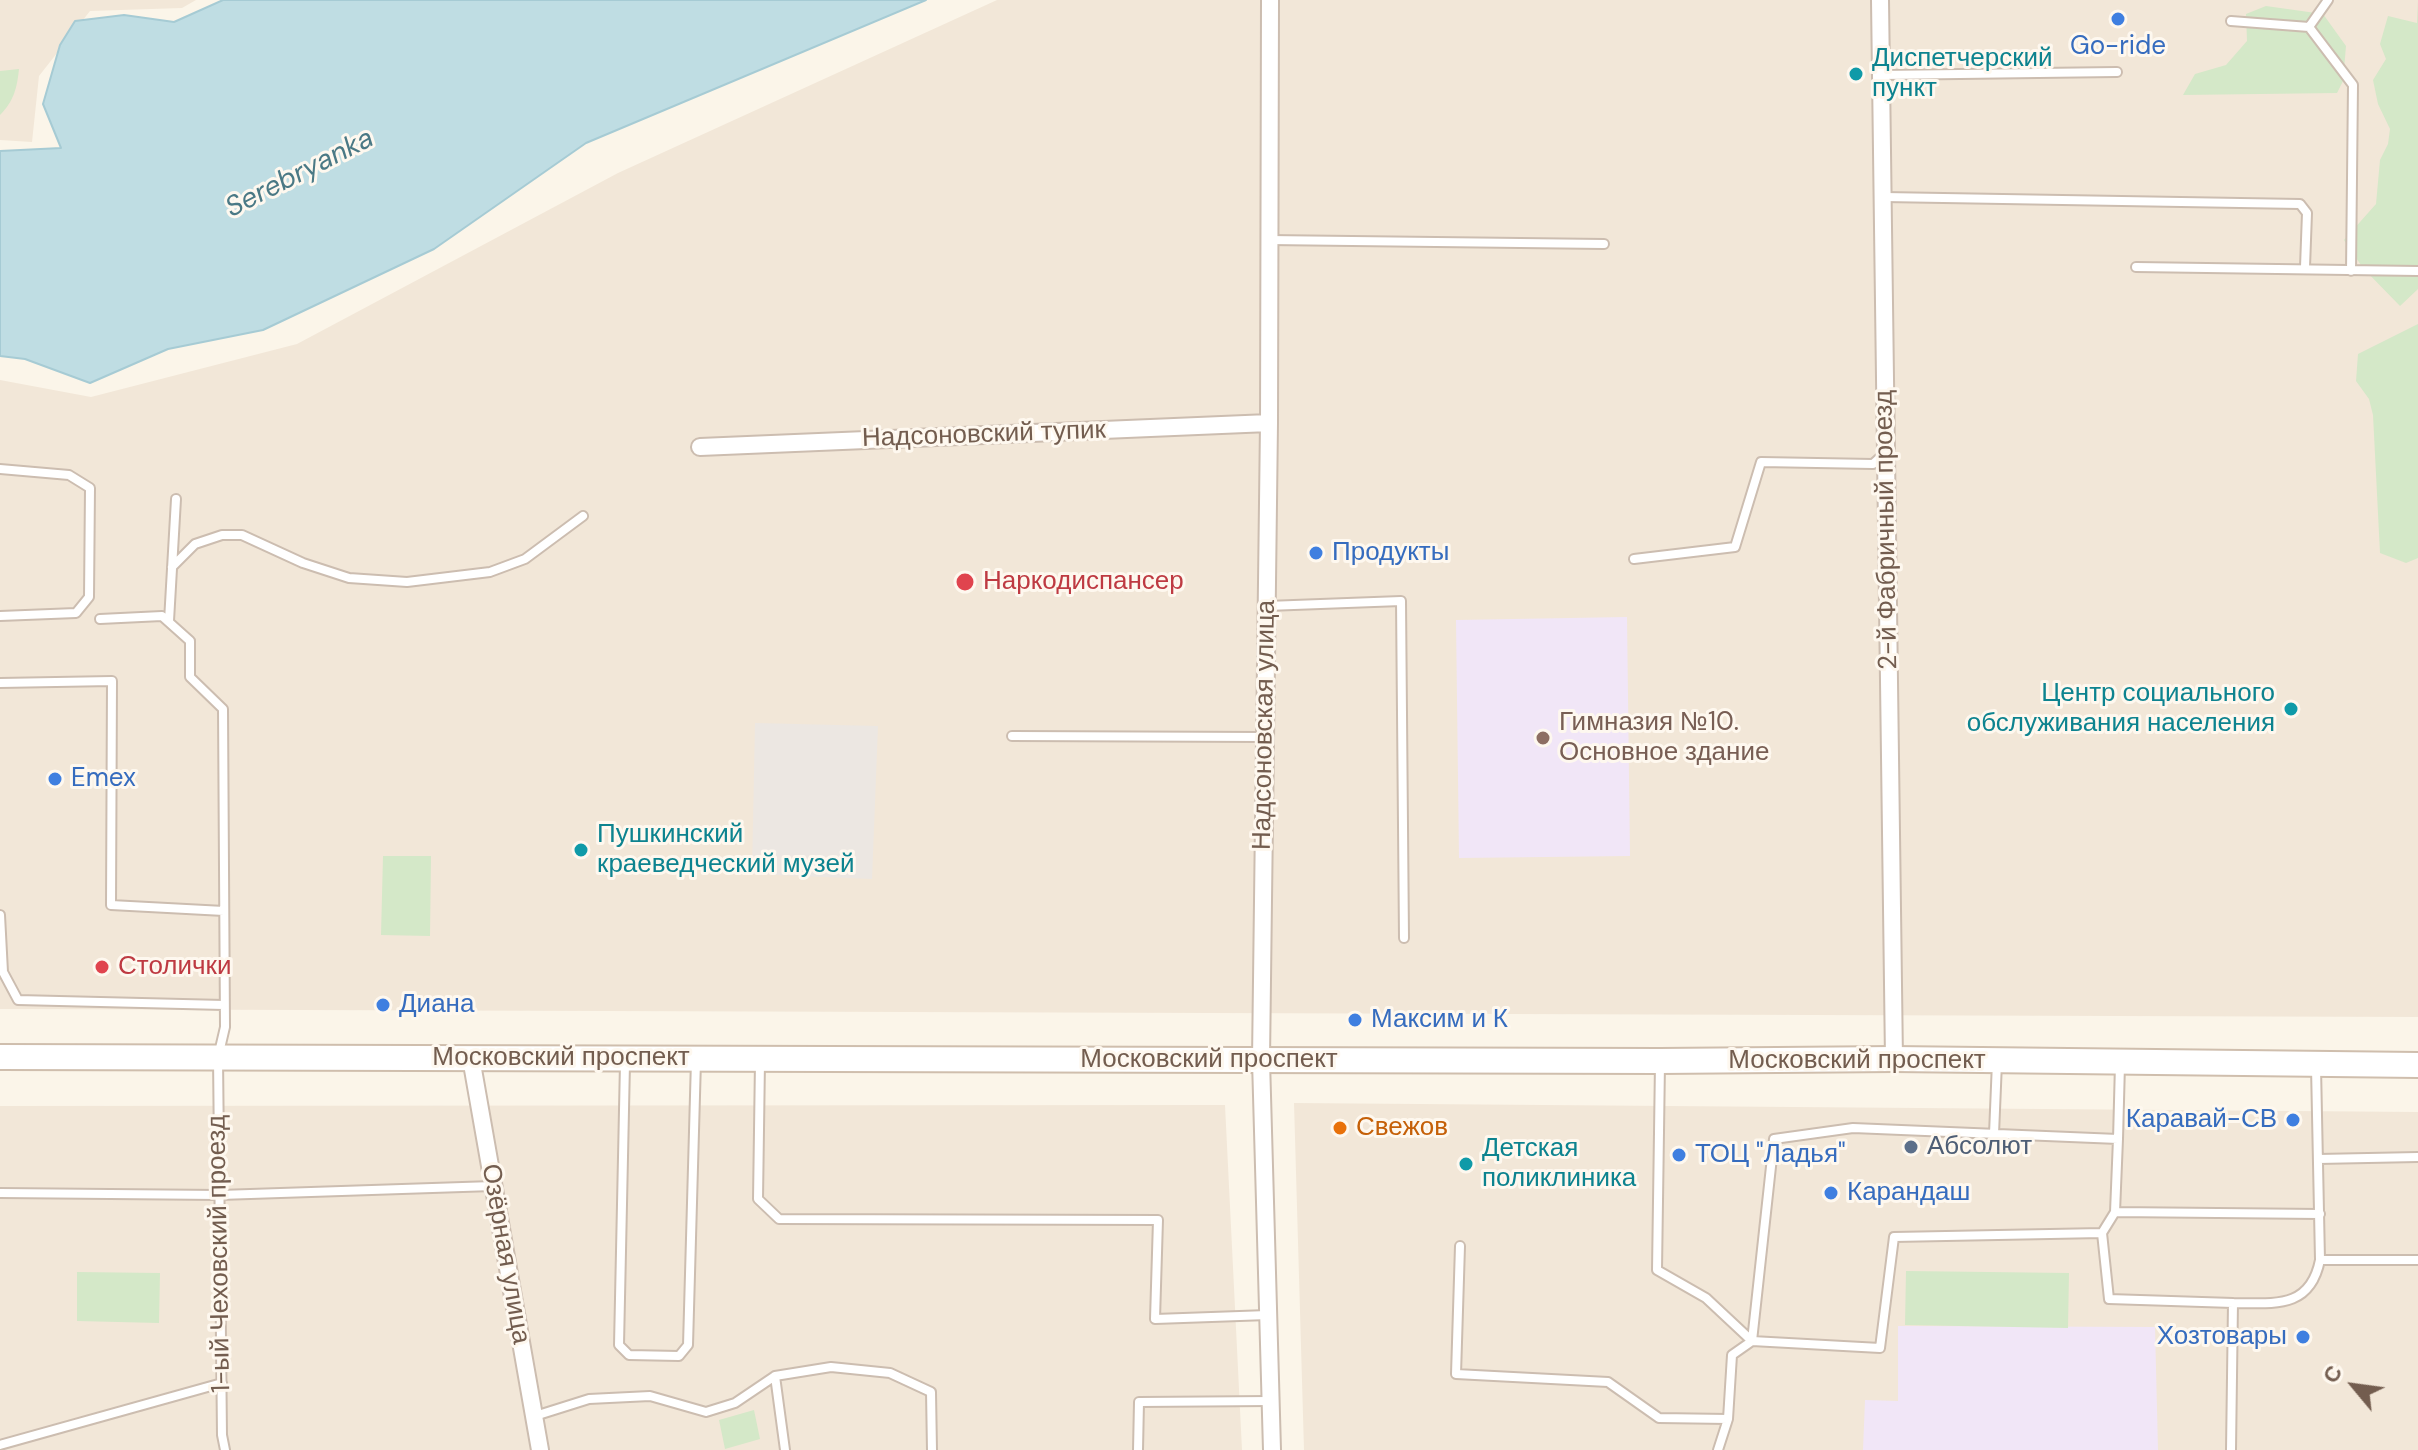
<!DOCTYPE html>
<html>
<head>
<meta charset="utf-8">
<style>
  body { margin:0 }
  #map { position:relative; width:2418px; height:1450px; overflow:hidden; background:#fbf5e9; font-family:"DM Sans",sans-serif }
  canvas { display:block }
  .north { position:absolute; left:2314px; top:1346px; width:80px; height:80px; -webkit-text-stroke:6px #fef8ef; paint-order:stroke; rotate:299deg; font-size:22px; font-weight:700; line-height:32px; text-align:center; color:#735d4f }
  .north::after { content:''; display:block; margin:auto; width:28px; height:36px; background:#735d4f; clip-path:polygon(50% 0,100% 100%,50% 72%,0 100%) }
</style>
</head>
<body>
<div id="map">
<canvas width="2418" height="1450"></canvas>
<div class="north">С</div>
</div>
<script>
const ctx = document.querySelector('canvas').getContext('2d');
ctx.lineJoin = 'round';
function fill(path, color) { ctx.fillStyle = color; ctx.fill(path, 'evenodd'); }
function strokePath(path, color, width, dash) { ctx.strokeStyle = color; ctx.lineWidth = width; ctx.lineCap = dash ? 'butt' : 'round'; ctx.setLineDash(dash || []); ctx.stroke(path); }
function label(font, color, halo, rows, align = 'center') {
  ctx.font = font + ' "DM Sans",sans-serif'; ctx.lineWidth = 6; ctx.setLineDash([]); ctx.textBaseline = 'middle'; ctx.strokeStyle = halo; ctx.fillStyle = color; for (const [text, x, y, turn = 0] of rows) {
    ctx.save(); ctx.translate(x, y); ctx.rotate((+turn || 0) * Math.PI / 180); ctx.textAlign = isNaN(turn) ? turn : align; if (halo) ctx.strokeText(text, 0, 0); ctx.fillText(text, 0, 0); ctx.restore();
  }
}
const residential = new Path2D(`
  M0,0H196L182,8L90,11L39,76L32,142L0,140Z
  M997,0H2418V1017L0,1009V380L91,397L297,344L618,173Z
  M1294,1103L2418,1112V1450H1304Z
  M1225,1105L1242,1450H0V1106Z`);
const industrial = new Path2D(`
  M755,723L878,726L872,879L752,874Z`);
const education = new Path2D(`
  M1627,617L1630,856L1459,858L1456,620Z
  M1898,1326L2155,1327L2158,1450H1863L1865,1400L1898,1401Z`);
const green = new Path2D(`
  M2418,0V289L2400,306L2363,268L2344,240L2376,204L2380,160L2388,144L2390,129L2378,104L2373,80L2386,59L2380,44L2388,16L2417,23Z
  M2266,6L2323,14L2346,46L2343,81L2337,93L2183,95L2195,74L2226,65L2247,41L2246,14Z
  M19,69C17,88 14,101 0,115V71Z
  M2418,324V558L2406,563L2380,553L2373,415L2369,399L2356,381L2358,354Z
  M383,856H431L430,936L381,935Z
  M1906,1271L2069,1273L2068,1328L1905,1325Z
  M77,1272L160,1273L159,1323L77,1321Z
  M754,1410L760,1439L725,1449L719,1420Z`);
const water = new Path2D(`
  M223,0H926L586,143L434,249L263,330L168,349L90,383L25,359L0,356V151L61,148L43,104L60,45L75,21L124,15L174,22Z`);
const lane = new Path2D(`
  M2231,21L2309,27L2353,85L2351,271
  M2309,27L2328,0
  M1881,75L2117,72
  M1884,197L2300,204L2307,213L2305,267
  M1268,240L1604,244
  M2136,267L2418,271
  M0,469L69,475L90,488L89,597L76,613L0,616
  M1634,559L1735,547L1761,462L1873,464L1885,453
  M172,567L195,544L222,535H242L303,563L349,578L407,582L490,572L525,559L583,516
  M1267,606L1401,601L1404,938
  M100,619L162,616L190,641V677L223,709L225,1027L218,1057L222,1435L225,1450
  M169,621L176,499
  M0,683L112,681L111,905L224,911
  M1012,736L1265,737
  M0,915L3,972L18,1000L224,1005
  M760,1061L758,1199L779,1219L1158,1220L1155,1319L1268,1315
  M625,1063L619,1345L629,1355L679,1356L688,1345L696,1060
  M1660,1063L1657,1270L1706,1298L1752,1341L1880,1348L1894,1237L2102,1233L2115,1212
  M1994,1134L1997,1062
  M2118,1139L2120,1064
  M2318,1159L2418,1157
  M0,1193L220,1195L493,1186
  M2102,1233L2109,1299L2233,1303
  M1460,1246L1456,1374L1608,1382L1659,1418L1728,1419
  M2320,1260H2418
  M775,1376L785,1450
  M535,1416L589,1399L650,1396L706,1412L735,1403L775,1376L831,1367L890,1373L931,1392L932,1450
  M0,1445L222,1383
  M1138,1450L1139,1402L1270,1401
  M1718,1450L1728,1419L1732,1355L1752,1341L1774,1139L1853,1128L2118,1139L2115,1212L2320,1214
  M2231,1450L2233,1303C2273,1303 2310,1310 2320,1260L2316,1067`);
const street = new Path2D(`
  M1270,0L1269,423L1261,1060L1272,1450
  M1880,0L1894,1059
  M700,447L1269,423
  M471,1058L540,1450`);
const secondary = new Path2D(`
  M0,1057L1660,1061L1894,1059L2418,1065`);
const markers = [
  [2118,19,8,"#3f7fe0"],
  [1856,74,8,"#0f9aa8"],
  [1316,553,8,"#3f7fe0"],
  [965,582,10,"#e0444e"],
  [2291,709,8,"#0f9aa8"],
  [1543,738,8,"#8d6e63"],
  [55,779,8,"#3f7fe0"],
  [581,850,8,"#0f9aa8"],
  [102,967,8,"#e0444e"],
  [383,1005,8,"#3f7fe0"],
  [1355,1020,8,"#3f7fe0"],
  [2293,1120,8,"#3f7fe0"],
  [1340,1128,8,"#e8710a"],
  [1911,1147,8,"#5c6f8a"],
  [1679,1155,8,"#3f7fe0"],
  [1466,1164,8,"#0f9aa8"],
  [1831,1193,8,"#3f7fe0"],
  [2303,1337,8,"#3f7fe0"]
];
const shopNames = [
  ["Go-ride",2118,47,"center"],
  ["Продукты",1332,553],
  ["Emex",71,779],
  ["Диана",399,1005],
  ["Максим и К",1371,1020],
  ["Каравай-СВ",2277,1120,"right"],
  ["ТОЦ \"Ладья\"",1695,1155],
  ["Карандаш",1847,1193],
  ["Хозтовары",2287,1337,"right"]
];
const cultureNames = [
  ["Диспетчерский",1872,59],
  ["пункт",1872,89],
  ["Центр социального",2275,694,"right"],
  ["обслуживания населения",2275,724,"right"],
  ["Пушкинский",597,835],
  ["краеведческий музей",597,865],
  ["Детская",1482,1149],
  ["поликлиника",1482,1179]
];
const streetNames = [
  ["Надсоновский тупик",984,435,-2],
  ["2-й Фабричный проезд",1887,530,-91],
  ["Надсоновская улица",1265,725,-89],
  ["Московский проспект",561,1058],
  ["Московский проспект",1209,1060],
  ["Московский проспект",1857,1061],
  ["1-ый Чеховский проезд",220,1254,-91],
  ["Озёрная улица",505,1254,80]
];
const healthNames = [
  ["Наркодиспансер",983,582],
  ["Столички",118,967]
];
const educationNames = [
  ["Гимназия №10.",1559,723],
  ["Основное здание",1559,753]
];
const foodNames = [
  ["Свежов",1356,1128]
];
const serviceNames = [
  ["Абсолют",1927,1147]
];
const waterNames = [
  ["Serebryanka",300,174,-27]
];
fill(residential, '#f2e7d8');
fill(industrial, '#ece7e2');
fill(education, '#f1e6f7');
fill(green, '#d4e8c8');
fill(water, '#bfdde3');
strokePath(water, '#a6cbd4', 2);
strokePath(lane, '#ccbdb0', 12);
strokePath(street, '#ccbdb0', 20);
strokePath(secondary, '#cfbead', 28);
strokePath(lane, '#fff', 8);
strokePath(street, '#fff', 16);
strokePath(secondary, '#fff', 24);
for (const [x, y, r, color] of markers) { const dot = new Path2D(); dot.arc(x, y, r, 0, 2 * Math.PI); ctx.fillStyle = color; ctx.fill(dot); strokePath(dot, '#fef8ef', 3); }
label('26px', '#366cbe', '#fef8ef', shopNames, 'left');
label('26px', '#0d838f', '#fef8ef', cultureNames, 'left');
label('26px', '#735d4f', '#fef8ef', streetNames);
label('26px', '#be3a42', '#fef8ef', healthNames, 'left');
label('26px', '#785e54', '#fef8ef', educationNames, 'left');
label('26px', '#c56008', '#fef8ef', foodNames, 'left');
label('26px', '#4e5e75', '#fef8ef', serviceNames, 'left');
label('italic 28px', '#4a7985', '#fef8ef', waterNames);
</script>
</body>
</html>
